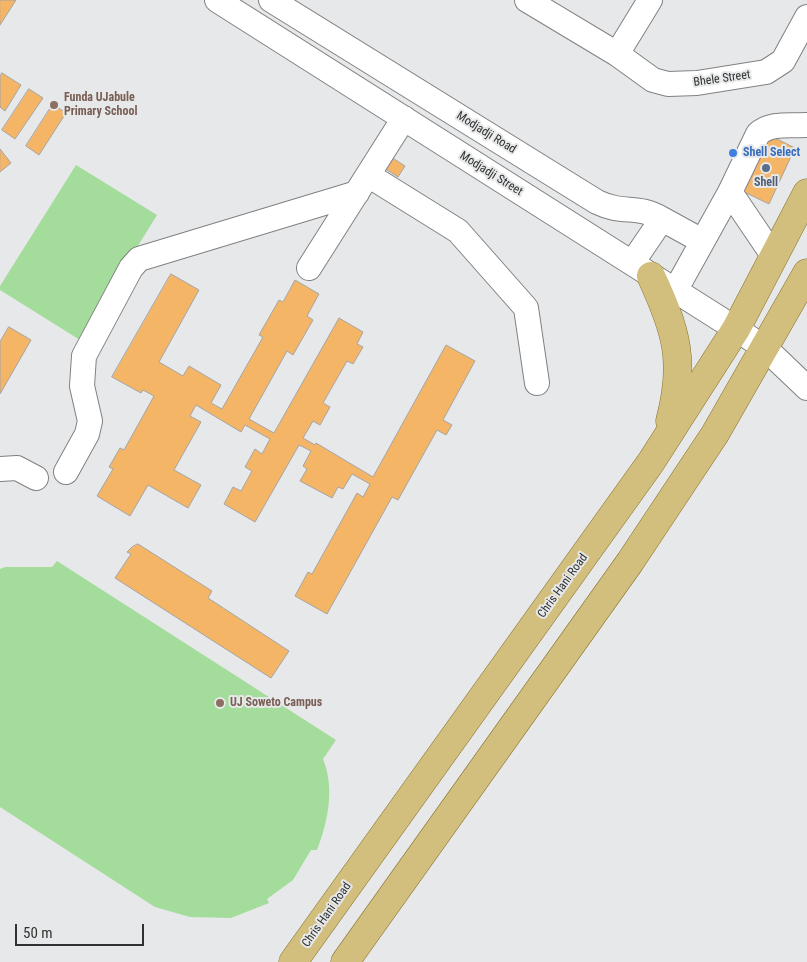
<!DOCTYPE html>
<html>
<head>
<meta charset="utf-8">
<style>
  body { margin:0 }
  #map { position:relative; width:807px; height:962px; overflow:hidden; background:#e7e8e9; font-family:"Roboto Condensed",sans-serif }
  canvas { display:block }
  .scale { position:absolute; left:15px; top:924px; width:129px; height:22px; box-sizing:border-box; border:2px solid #303131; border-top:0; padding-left:6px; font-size:15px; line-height:18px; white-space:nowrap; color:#303131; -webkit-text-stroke:4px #e7e8e9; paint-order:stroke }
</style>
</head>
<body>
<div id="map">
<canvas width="807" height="962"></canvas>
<div class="scale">50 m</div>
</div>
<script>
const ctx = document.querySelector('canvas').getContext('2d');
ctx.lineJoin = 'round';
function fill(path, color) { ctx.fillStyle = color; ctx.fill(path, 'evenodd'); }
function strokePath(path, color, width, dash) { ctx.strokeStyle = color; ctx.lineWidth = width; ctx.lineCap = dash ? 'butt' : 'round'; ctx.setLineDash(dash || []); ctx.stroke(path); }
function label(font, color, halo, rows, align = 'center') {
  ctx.font = font + ' "Roboto Condensed",sans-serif'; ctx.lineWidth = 4; ctx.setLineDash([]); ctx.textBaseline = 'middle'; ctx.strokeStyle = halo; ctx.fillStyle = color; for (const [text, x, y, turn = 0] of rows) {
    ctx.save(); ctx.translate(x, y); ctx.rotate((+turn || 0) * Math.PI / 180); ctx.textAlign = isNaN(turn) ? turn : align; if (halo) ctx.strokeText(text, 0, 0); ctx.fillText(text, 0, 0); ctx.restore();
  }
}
const green = new Path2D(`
  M76,165L157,215L80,340L0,290V286Z
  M57,561L336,740L323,759C335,788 328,822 317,850H311L293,880L267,899L269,903L231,918L190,917L155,907L0,807V569L5,567H52Z`);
const building = new Path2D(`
  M0,0H16L0,25Z
  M2,73L21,85L5,111L0,107V77Z
  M29,89L43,98L15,139L2,130Z
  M53,104L66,113L39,155L26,146Z
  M765,133L795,148L769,204L738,189Z
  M0,149L11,163L0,172Z
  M388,155L405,166L398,177L381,166Z
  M171,274L199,290L159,362L183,376L189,366L221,385L211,403L222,409L263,337L259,335L279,300L283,302L295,280L319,294L307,316L313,320L293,355L287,351L249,419L274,433L339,318L363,332L357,344L363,347L353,364L347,361L323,403L330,407L320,425L313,421L303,438L315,445L316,443L373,477L446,345L475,361L443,420L452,425L446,435L437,430L398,500L392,497L327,614L295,596L308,572L312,574L357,493L363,497L370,484L352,474L343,489L338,487L332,498L300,481L307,469L303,466L311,451L299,445L255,522L224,504L233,487L241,491L252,471L245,467L255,449L262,454L270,439L245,425L241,432L196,405L190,416L201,422L174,470L201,485L188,508L148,485L130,516L97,496L113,469L109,467L120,448L124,450L154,396L143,390L141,393L112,377Z
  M9,327L31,340L0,394V342Z
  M138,544L212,591L208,598L289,651L271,678L115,578L131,554L127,552L132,547Z`);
const minor = new Path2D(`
  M217,0L736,329L765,348L807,388
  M271,0L597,202C624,215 637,204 662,219L632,263
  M527,0L617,54L653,80L668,84L697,83L766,72L783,61L807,17
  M617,54L650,0
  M368,175L458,231L526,308L537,383
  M662,219L702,241
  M774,257L730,192L758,134C770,122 791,126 807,125
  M309,268L404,118
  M675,291L730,192
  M0,469L17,468L36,478
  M66,472L87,434L90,421L82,386L84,356L131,268L139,259L357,193`);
const major = new Path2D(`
  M651,276C676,330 686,361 670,421
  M293,962L651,462L736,329L807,193
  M345,962L630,562L715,434L807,273`);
const markers = [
  [54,105,5,"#8d6e63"],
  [733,153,5,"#3f7fe0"],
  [766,168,5,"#5c6f8a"],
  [220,703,5,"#8d6e63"]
];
const streetNames = [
  ["Bhele Street",722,79,-8],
  ["Modjadji Road",486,133,32],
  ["Modjadji Street",491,174,32],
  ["Chris Hani Road",563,586,-54],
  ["Chris Hani Road",327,915,-55]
];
const educationNames = [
  ["Funda UJabule",64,98],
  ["Primary School",64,112],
  ["UJ Soweto Campus",230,703]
];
const shopNames = [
  ["Shell Select",743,153]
];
const serviceNames = [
  ["Shell",766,183]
];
fill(green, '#a4dc9c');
fill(building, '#f4b567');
strokePath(building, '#a4a4a3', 1);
strokePath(minor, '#808182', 26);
strokePath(major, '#86712a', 29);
strokePath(minor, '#fff', 24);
strokePath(major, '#d2be7d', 28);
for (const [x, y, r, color] of markers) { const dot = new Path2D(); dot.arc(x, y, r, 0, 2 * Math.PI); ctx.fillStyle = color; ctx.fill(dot); strokePath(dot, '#e7e8e9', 2); }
label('12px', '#303131', '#e7e8e9', streetNames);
label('bold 12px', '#785e54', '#e7e8e9', educationNames, 'left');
label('bold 12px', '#366cbe', '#e7e8e9', shopNames, 'left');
label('bold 12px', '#4e5e75', '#e7e8e9', serviceNames);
</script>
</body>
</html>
